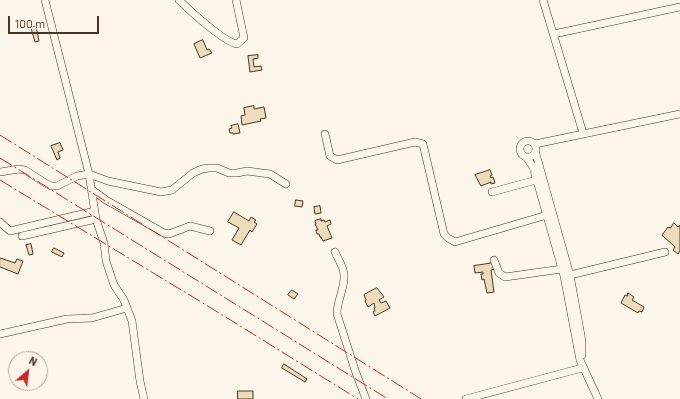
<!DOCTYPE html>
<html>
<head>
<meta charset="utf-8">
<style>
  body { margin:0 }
  #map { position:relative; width:680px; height:399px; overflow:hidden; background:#fbf6e9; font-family:Barlow,sans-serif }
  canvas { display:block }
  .north { position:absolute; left:8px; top:351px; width:40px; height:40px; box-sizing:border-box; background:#fbf6e9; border:1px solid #b4a999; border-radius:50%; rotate:28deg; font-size:11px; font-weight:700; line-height:16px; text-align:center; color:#4a3520 }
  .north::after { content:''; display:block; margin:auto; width:14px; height:18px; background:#c62828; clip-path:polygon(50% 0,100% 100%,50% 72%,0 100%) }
  .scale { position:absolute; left:8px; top:16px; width:91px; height:18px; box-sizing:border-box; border:2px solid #4a3520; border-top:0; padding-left:5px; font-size:12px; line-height:14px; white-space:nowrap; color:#4a3520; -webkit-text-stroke:3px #fbf6e9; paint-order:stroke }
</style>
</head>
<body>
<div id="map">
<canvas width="680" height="399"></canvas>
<div class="north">N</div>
<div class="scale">100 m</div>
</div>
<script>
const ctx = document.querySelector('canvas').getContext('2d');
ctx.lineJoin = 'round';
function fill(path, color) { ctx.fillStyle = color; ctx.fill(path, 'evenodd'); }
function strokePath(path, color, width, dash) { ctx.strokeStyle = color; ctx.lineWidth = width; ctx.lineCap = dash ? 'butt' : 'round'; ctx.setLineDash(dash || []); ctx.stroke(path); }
const building = new Path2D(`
  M36,26L39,41L35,42L31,28Z
  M203,40L207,50L209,49L212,53L200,58L194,44Z
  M258,55V58L253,59L254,67L261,66L262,70L250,72L248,56Z
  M254,106V109L264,107L266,118L260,119L261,121L242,125L241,116L245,115L244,108Z
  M238,124L240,133L233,134V133H230L229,129L232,128L231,126Z
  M60,143L63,150L58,152L60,158L57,160L51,146Z
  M490,170L492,175L490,176L491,178L493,177L495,183L491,184V182L481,186L475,175Z
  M296,200L303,201L302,207L295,206Z
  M320,206L321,213L315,214L314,207Z
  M234,212L249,221L251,217L256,220L254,222L257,224L252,232L250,230L241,245L232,240L239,228L228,222Z
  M321,219V221L324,220L325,222L330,220L331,224L327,226L332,238L323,241L321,237H320L319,234H317L316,230H318L315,224H316L315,221Z
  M674,223L678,227L680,225V251L678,254L673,250L675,247L662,235L668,227L670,228Z
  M31,244L33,254L29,255L26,245Z
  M54,248L64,253L62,257L52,252Z
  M0,258L15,263L17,259L23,261L18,274L0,267Z
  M494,263L495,269L491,270L494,292L487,293L484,279L482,280L481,274H483V272L475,273L474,266Z
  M377,288L384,297L379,300L381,303L386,301L390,308L375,316L373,312L375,311L374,309L375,308L374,303L368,307L365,301L366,300L364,295Z
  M292,290L298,294L294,299L288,295Z
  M628,293L634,297L632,300L644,307L642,312L639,311L638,313L621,303L625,295L627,296Z
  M284,364L307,379L305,382L282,368Z
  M238,391H253V399H238Z`);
const minor = new Path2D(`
  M45,0L89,174L96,219L104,243L106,261L114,285L124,300L132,321L140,381L144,399
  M179,0C189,10 224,42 237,44L244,38L236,0
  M543,0L583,133
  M554,34L680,7
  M325,134L330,156L337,160L415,142L423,144L444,234L448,238L455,242L547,215
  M520 149a8 8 0 1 1 16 0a8 8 0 1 1-16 0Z
  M535,144L680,114
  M536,154L570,275L582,341V355
  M527,158L533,167L564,276L580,360L598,399
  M0,172L19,169L25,170L47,184L51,186H57L77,176L89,174L108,181L161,192L172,190L193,173L202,169L209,168H217L229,173H237L247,171L270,174L286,184
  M91,189L106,200L164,233L169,234L190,226L210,231
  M492,192L540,179
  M0,222L10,231L95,211
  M22,236L96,219
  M335,252C338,259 344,267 344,275C345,288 337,300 337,314L356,373L366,399
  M494,260L499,273L505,277L562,269
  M566,276L665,252
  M0,334L67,319L92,318L127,308
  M466,399L582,368`);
const power = new Path2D(`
  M0,135L421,399
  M0,158L388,399
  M0,180L211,308L358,399`);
fill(building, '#ecdcbc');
strokePath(building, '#4a3520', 1);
strokePath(minor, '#4a3520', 8);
strokePath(minor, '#fbf6e9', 7);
strokePath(power, '#c62828', 1, [14, 3, 2, 3]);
</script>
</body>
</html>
